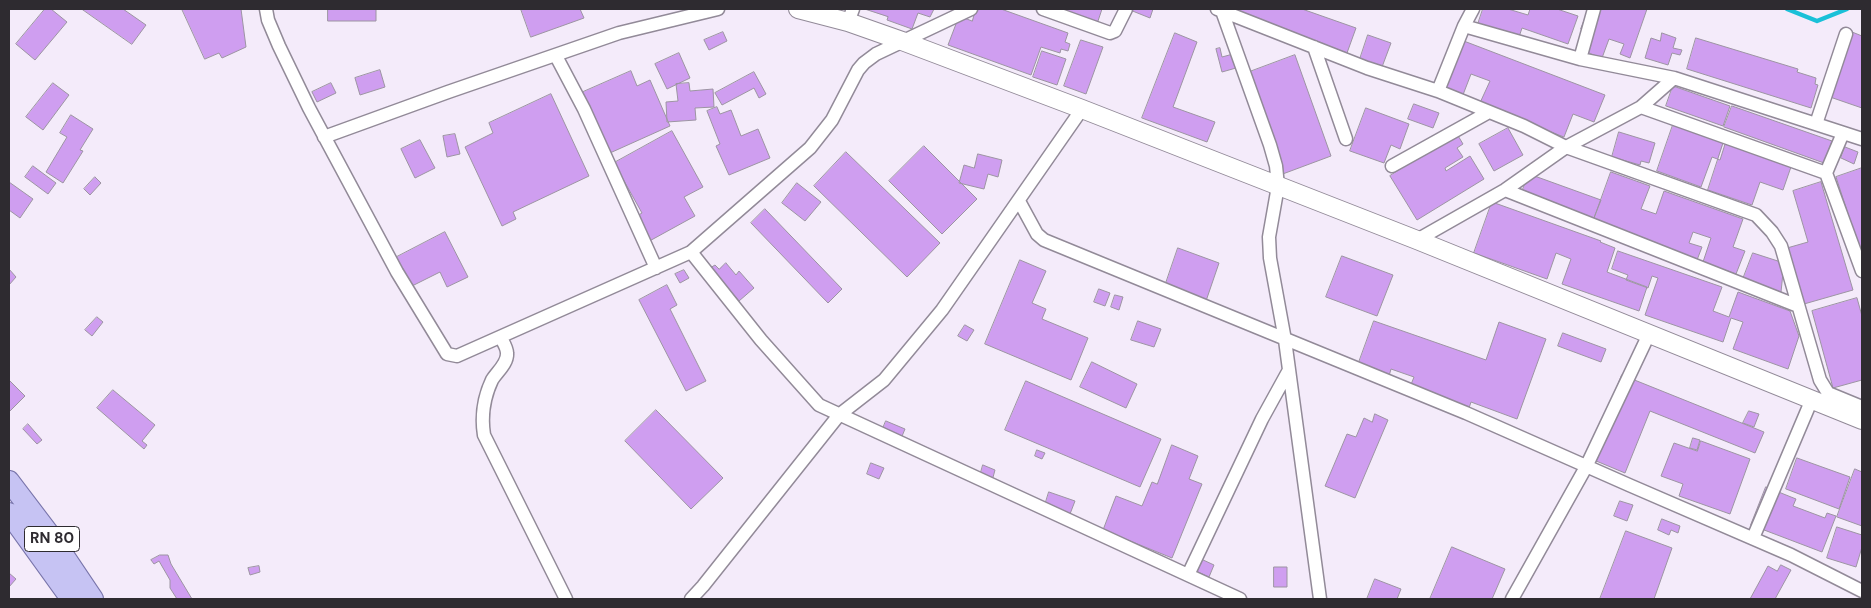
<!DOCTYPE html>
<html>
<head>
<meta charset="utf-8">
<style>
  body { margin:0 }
  #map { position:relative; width:1871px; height:608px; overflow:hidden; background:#f4ebfa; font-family:"DM Sans",sans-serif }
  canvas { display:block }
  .frame { position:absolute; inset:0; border:10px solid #2e2b30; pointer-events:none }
</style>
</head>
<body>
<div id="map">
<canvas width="1871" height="608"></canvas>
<div class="frame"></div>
</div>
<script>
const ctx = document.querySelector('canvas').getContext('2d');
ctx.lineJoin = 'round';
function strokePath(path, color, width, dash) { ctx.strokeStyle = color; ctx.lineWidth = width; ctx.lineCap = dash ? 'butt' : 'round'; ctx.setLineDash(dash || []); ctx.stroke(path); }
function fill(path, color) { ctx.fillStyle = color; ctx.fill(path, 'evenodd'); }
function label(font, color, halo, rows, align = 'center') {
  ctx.font = font + ' "DM Sans",sans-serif'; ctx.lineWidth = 4.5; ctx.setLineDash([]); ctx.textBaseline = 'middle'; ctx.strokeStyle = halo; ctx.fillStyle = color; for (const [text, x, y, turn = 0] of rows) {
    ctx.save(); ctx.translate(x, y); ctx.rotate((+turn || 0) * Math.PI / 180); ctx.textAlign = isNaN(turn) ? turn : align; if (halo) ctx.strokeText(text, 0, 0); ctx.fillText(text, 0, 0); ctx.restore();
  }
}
const stream = new Path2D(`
  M1787,9L1817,21L1847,9`);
const building = new Path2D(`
  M45,9H51L67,22L35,60L16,44Z
  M82,9H123L146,25L132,44Z
  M182,9H241L246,47L222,58L219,53L205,59Z
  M328,9H376V21H328Z
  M521,9H580L584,18L531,37Z
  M865,9H934L930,17L918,13L912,29L887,20L888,17Z
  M976,9H1001L1068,33L1065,42L1070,44L1068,51L1061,49L1060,53L1041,47L1031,75L948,45L959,16L972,21Z
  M1038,9H1102L1096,27Z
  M1131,9H1153L1150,18L1130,10Z
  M1232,9H1302L1356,28L1347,53L1231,12Z
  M1483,9H1508L1528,15L1530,9H1557L1578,16L1568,44L1522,28L1518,40L1477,27Z
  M1589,9H1647L1630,58L1620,54L1624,44L1609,39L1602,58L1578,49L1585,30L1581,29Z
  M723,32L727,41L709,50L704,40Z
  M1852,32L1862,36V108L1830,97Z
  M1175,33L1197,42L1173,107L1215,122L1207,142L1142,118Z
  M1662,33L1676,38L1673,48L1682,50L1680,55L1672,53L1668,65L1645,58L1651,38L1660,41Z
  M1368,35L1391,43L1382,67L1360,59Z
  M1456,38L1605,95L1594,122L1573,114L1564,137L1479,105L1490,81L1471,74L1461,100L1436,91Z
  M1696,38L1798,69L1797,72L1816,78L1815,84L1818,85L1811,108L1687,69Z
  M1081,40L1103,47L1086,94L1064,86Z
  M1220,48L1222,57L1233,54L1236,68L1222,72L1216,49Z
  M1042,51L1066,59L1057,85L1033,77Z
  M679,53L690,78L667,89L655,64Z
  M1295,55L1331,156L1280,175L1244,74Z
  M380,70L385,87L360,95L355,78Z
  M631,71L637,86L650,80L670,126L601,157L574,96Z
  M754,72L766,94L759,98L754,88L722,105L715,93Z
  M53,83L69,95L43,130L26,117Z
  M331,83L336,93L317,102L312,92Z
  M689,83L690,91L713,89L714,107L695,108L696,120L667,122L666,102L678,101L676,84Z
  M1673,86L1730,106L1723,126L1666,106Z
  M551,94L589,176L513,212L516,219L502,226L465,147L493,133L489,123Z
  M1414,104L1439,113L1433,128L1408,119Z
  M1732,106L1832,141L1824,163L1724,127Z
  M717,107L720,114L731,110L741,136L758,129L770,158L729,175L716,146L720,144L707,111Z
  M1366,108L1409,124L1400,149L1391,145L1384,163L1350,151Z
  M71,115L93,129L80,150L83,151L63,183L46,172L67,137L60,133Z
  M1674,122L1726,141L1720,160L1712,157L1701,187L1657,171Z
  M1508,128L1523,155L1494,171L1479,144Z
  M672,131L703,187L684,197L695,216L644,244L630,220L642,213L614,163Z
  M1619,132L1655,143L1649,163L1641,161L1640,165L1612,157Z
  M455,134L460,154L447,157L443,136Z
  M1457,134L1463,144L1457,148L1463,157L1445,168L1446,171L1470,156L1484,179L1417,220L1390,176Z
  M420,140L435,168L415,178L401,149Z
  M1724,141L1792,164L1783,190L1760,182L1752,205L1708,190Z
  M924,146L977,199L942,234L889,181Z
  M1845,147L1858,152L1854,164L1841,158Z
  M846,152L940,243L907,277L814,186Z
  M978,154L1002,160L998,177L988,174L984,189L959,183L964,165L974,168Z
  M33,166L56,183L48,194L25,177Z
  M1862,168V257L1836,177Z
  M1611,172L1650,186L1641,209L1656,214L1664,191L1743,219L1733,247L1745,251L1736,274L1703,262L1711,238L1693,232L1689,243L1702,247L1697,260L1593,222Z
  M1529,174L1601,200L1592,223L1520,197Z
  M95,177L101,183L90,195L84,189Z
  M9,182L33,199L20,218L9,210Z
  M1821,182L1853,290L1804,304L1787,248L1808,242L1793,191Z
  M797,183L821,202L805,221L782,203Z
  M1492,202L1601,241L1600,242L1615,248L1607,272L1647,287L1639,311L1562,284L1571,259L1556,253L1547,279L1474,253Z
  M765,209L842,289L828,303L751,223Z
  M445,232L468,277L447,287L440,272L410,287L391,260Z
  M1178,248L1219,263L1206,301L1165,286Z
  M1618,251L1722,287L1713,311L1729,317L1738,292L1790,311L1799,336L1788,369L1733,349L1743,322L1731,318L1723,342L1645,315L1658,278L1652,276L1648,288L1626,280L1628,275L1612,269Z
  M1753,253L1784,263L1781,292L1743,279Z
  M1342,256L1393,275L1377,316L1326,297Z
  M1020,260L1046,271L1032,303L1046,309L1042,319L1088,338L1071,380L985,344Z
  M726,263L736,275L739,271L754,288L739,301L710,268L715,265L719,269Z
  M9,269L16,277L9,285Z
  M684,270L689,278L680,283L675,274Z
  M667,285L677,305L670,309L706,381L686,391L639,300Z
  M1099,289L1110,293L1105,306L1094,302Z
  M1115,295L1123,297L1119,310L1111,307Z
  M1857,298L1862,316V380L1833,388L1812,311Z
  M97,317L103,322L92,336L85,330Z
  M1138,321L1161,329L1154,347L1131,340Z
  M1374,321L1486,360L1499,322L1546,339L1517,419L1471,402L1469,408L1410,387L1414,377L1391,369L1389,376L1358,365Z
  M965,325L974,330L967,341L958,336Z
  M1563,333L1606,349L1601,362L1558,346Z
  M1092,362L1137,384L1126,408L1080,387Z
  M1622,375L1764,432L1755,453L1650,411L1625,473L1589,458Z
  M9,380L25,396L9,412Z
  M1026,381L1161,439L1140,487L1005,430Z
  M113,390L155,425L142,441L147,445L144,449L97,408Z
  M656,410L723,478L691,509L625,441Z
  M1749,411L1759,414L1754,427L1743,423Z
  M1375,414L1388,420L1355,498L1325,486L1347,434L1356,437L1364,418L1372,422Z
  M886,421L905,429L900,441L881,433Z
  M28,424L42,440L37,444L23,429Z
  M1693,438L1700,440L1697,450L1690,448Z
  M1701,441L1750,459L1730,514L1679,496L1683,484L1661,476L1674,443L1697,451Z
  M1172,445L1198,456L1189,479L1202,484L1172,558L1103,530L1116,496L1142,506L1152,482L1157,484Z
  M1037,450L1045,453L1042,459L1035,456Z
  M1797,458L1850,477L1839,509L1786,489Z
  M871,463L884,468L879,479L867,474Z
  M983,465L995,470L992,481L980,476Z
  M1855,469L1862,472V526L1837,517Z
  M1766,487L1796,499L1793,506L1825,518L1827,513L1836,516L1822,552L1751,525Z
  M1049,492L1075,501L1070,514L1045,505Z
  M1620,501L1633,505L1627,521L1614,516Z
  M1662,519L1680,526L1678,533L1671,530L1669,535L1658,530Z
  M1837,527L1862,535V547L1856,567L1827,558Z
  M1626,531L1672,548L1654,599H1600Z
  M1452,547L1505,569L1492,599H1430Z
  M160,555H168L171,564L192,599H177L170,588V580L159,561L154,564L151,560Z
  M1201,559L1214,565L1209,577L1196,571Z
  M1781,565L1791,570L1775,599H1750L1768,566L1777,571Z
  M259,566L260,572L250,575L248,568Z
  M1274,567H1287V587H1274Z
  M9,573L16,579L9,587Z
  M1375,579L1401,589L1397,599H1367Z`);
const minor = new Path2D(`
  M266,9L268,20L279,46L309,108L397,272L447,354L457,356L691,252L810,148L832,120L858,70L864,63L876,54L971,9
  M1043,9L1110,33L1115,31L1126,9
  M1217,9L1367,68L1438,91L1524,126L1566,147L1756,215L1772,232L1781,246L1820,380L1828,393L1862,407
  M1222,11L1270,145L1276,166L1278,186L1269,237L1270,258L1285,340L1320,599
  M848,22L853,9
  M1464,26L1580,59L1674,78L1862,139
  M1314,47L1346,139
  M556,56L584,109L656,268
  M1580,59L1594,9
  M1438,91L1464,26L1473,9
  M1641,107L1826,173L1862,271
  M1816,124L1846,34
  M324,137L448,92L619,33L718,9
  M1392,166L1489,112
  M1826,173L1843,133
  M1505,190L1798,306
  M1019,201L1037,234L1044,240L1466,413L1629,485L1791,555L1862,591
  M1417,240L1505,190L1566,147L1641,107L1674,78
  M691,252L761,340L819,405L1240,599
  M501,338C503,342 507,348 507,353C508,363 497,372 492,380C484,397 481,416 484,435L566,599
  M1753,538L1812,399
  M1188,575L1262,419L1289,370
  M691,599L703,586L839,415L884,380L942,310L1082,109
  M1512,599L1586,467L1649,334`);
const secondary = new Path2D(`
  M798,9L848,22L902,41L1082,109L1417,240L1862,420`);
const primary = new Path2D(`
  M9,481L50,535L93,599
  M9,513L71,599`);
const shields = [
  [52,539,55]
];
const shieldNames = [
  ["RN 80",52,539]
];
strokePath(stream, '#1ac0d8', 4.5);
fill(building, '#cf9ef0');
strokePath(building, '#9c94a2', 1);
strokePath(minor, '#928a98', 15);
strokePath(secondary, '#928a98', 20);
strokePath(primary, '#7874aa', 22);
strokePath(minor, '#fff', 12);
strokePath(secondary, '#fff', 18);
strokePath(primary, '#c6c3f3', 20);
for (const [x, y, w] of shields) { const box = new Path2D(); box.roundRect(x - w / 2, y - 12.5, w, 25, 4); ctx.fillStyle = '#fff'; ctx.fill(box); strokePath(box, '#2e2b30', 1); }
label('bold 15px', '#2e2b30', null, shieldNames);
</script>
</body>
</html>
